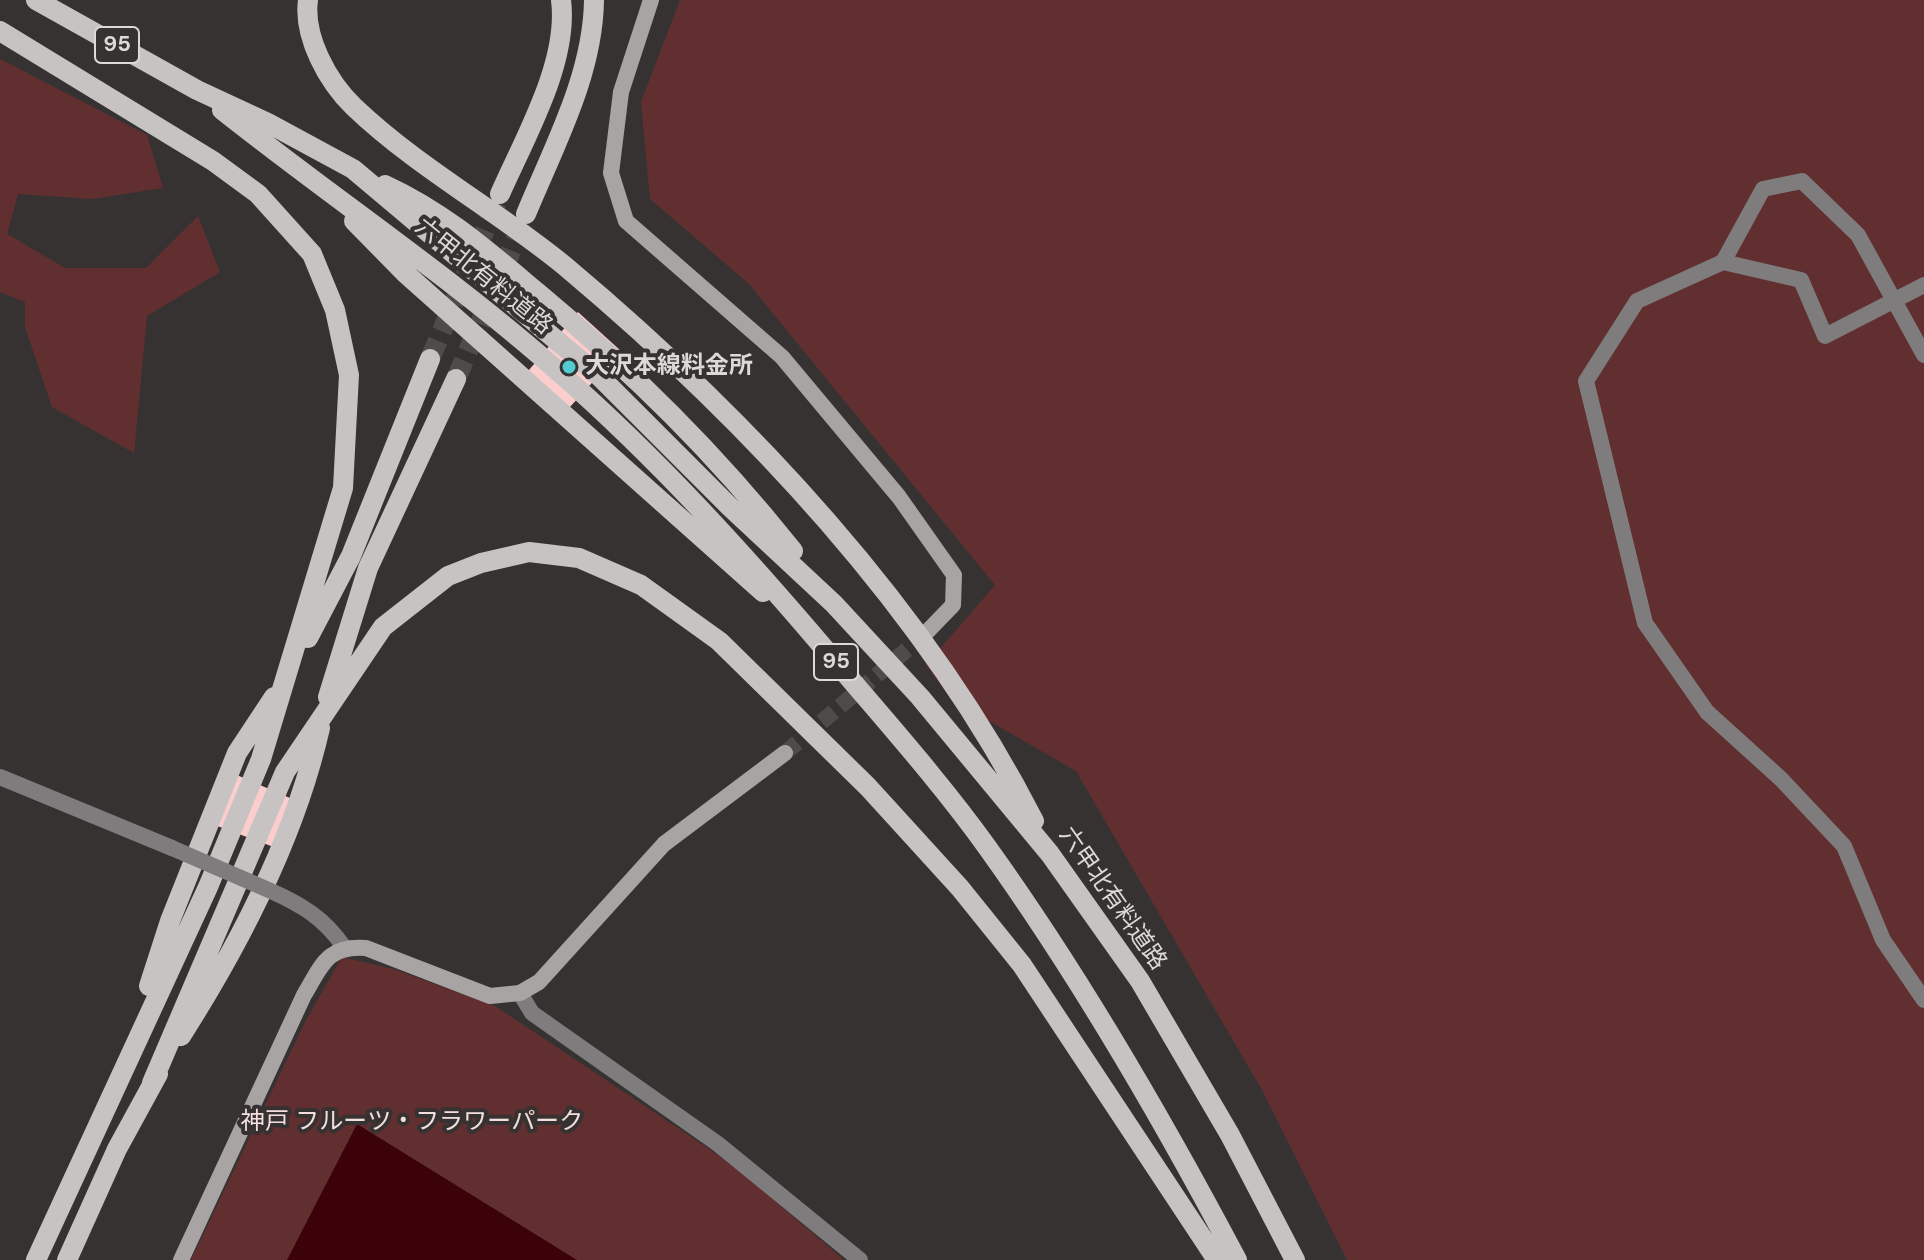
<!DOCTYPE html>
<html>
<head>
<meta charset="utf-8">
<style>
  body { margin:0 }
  canvas { display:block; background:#373232 }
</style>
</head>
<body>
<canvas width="1924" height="1260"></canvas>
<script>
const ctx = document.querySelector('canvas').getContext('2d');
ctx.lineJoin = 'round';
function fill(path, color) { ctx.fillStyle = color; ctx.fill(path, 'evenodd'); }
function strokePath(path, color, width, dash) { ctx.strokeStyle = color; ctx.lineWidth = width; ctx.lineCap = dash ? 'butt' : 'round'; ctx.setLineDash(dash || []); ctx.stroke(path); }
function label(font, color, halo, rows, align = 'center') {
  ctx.font = font + ' "DM Sans","Noto Sans JP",sans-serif'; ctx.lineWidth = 8; ctx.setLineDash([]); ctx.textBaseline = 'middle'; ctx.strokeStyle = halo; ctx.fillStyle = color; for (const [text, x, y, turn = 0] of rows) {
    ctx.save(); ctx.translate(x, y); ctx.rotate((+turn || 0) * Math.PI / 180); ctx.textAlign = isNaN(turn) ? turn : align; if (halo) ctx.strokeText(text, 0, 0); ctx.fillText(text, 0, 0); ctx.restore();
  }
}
const green = new Path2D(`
  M680,0H1924V1260H1347L1262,1090L1076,771L951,699L926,665L995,585L749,284L650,199L641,102Z
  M0,59L147,135L163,188L92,199L18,194L7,234L65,268H146L198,216L220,272L147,316L134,453L52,407L25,327V302L0,292Z
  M342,957L393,969L495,1006L730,1163L844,1260H191L305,1022Z`);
const water = new Path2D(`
  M357,1124L577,1260H287Z`);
const building = new Path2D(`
  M578,312L621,351L559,419L518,383Z
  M223,769L306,805L287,852L204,821Z`);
const secondaryTunnel = new Path2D(`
  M785,753L923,636`);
const primaryTunnel = new Path2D(`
  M430,359L499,197
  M456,379L525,218`);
const lane = new Path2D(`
  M1723,262L1763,189L1802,181L1858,235L1924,355
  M1924,285L1825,336L1801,280L1723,262L1637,301L1586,381L1645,623L1707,712L1781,779L1844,846L1883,940L1924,1000`);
const street = new Path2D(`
  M0,777L172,848
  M271,891C302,905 324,918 344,947
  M520,993L532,1013L718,1144L860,1260`);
const secondary = new Path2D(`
  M651,0L621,92L611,173L626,221L782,357L899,497L954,575L953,605L923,636
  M181,1260L304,995C322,965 327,945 366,948L490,996L520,993L539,982L664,844L785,753`);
const primary = new Path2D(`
  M36,0L197,90L268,123L353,169L599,376L731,508L834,604L920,697L1050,854L1140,981L1230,1135L1295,1260
  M308,0C303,37 328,82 354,107C418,168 498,211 566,267C747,419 926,609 1034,821
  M0,31L213,161L258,194L312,254L335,310L349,375L343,488L261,759L208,887L36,1260
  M222,110C334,199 453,278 560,373C658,459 745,555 829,654C882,717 939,780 987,847C1081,978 1162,1118 1237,1260
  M385,185C444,212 489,252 538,293C634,373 715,453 793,551
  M500,194C525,137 569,62 561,0
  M526,214C554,146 593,75 594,0
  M354,221L405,273L763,592
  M308,638L351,556L430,359
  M328,697L368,568L456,379
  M149,986L170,921L237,753L274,697
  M181,1036C241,942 295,837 320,728
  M152,1083L285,772L383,627L448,576L481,563L529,552L579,558L641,585L719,641L868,787L960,888L1022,965L1217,1260
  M67,1260L117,1149L158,1074`);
const streetBridge = new Path2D(`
  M172,848L271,891`);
const markers = [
  [569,367,8,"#51ccd2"]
];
const shields = [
  [117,45,44],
  [836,662,44]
];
const shieldNames = [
  ["95",117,45],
  ["95",836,662]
];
const streetNames = [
  ["六甲北有料道路",483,277,39],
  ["六甲北有料道路",1112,899,55]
];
const poiNames = [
  ["大沢本線料金所",585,367]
];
const parkNames = [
  ["神戸 フルーツ・フラワーパーク",412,1123]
];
fill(green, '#622f30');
fill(water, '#3b020a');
fill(building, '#fbcdcc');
strokePath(secondaryTunnel, '#504b4b', 16, [16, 8]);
strokePath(primaryTunnel, '#504b4b', 20, [20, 10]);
strokePath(lane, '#7e7c7c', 16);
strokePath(street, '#7e7c7c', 16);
strokePath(secondary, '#a8a4a4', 16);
strokePath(primary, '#c8c3c3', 20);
strokePath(streetBridge, '#7e7c7c', 16);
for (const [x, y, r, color] of markers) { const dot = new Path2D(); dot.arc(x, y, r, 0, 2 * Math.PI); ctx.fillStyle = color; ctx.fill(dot); strokePath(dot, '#373232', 3); }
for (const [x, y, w] of shields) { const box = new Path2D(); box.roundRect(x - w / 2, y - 18, w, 36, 6); ctx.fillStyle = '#373232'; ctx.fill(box); strokePath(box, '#dcd9d9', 2); }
label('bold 22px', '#dcd9d9', null, shieldNames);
label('24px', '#dcd9d9', '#373232', streetNames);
label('bold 24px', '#dcd9d9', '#373232', poiNames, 'left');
label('24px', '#f3dedd', '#373232', parkNames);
</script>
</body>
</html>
